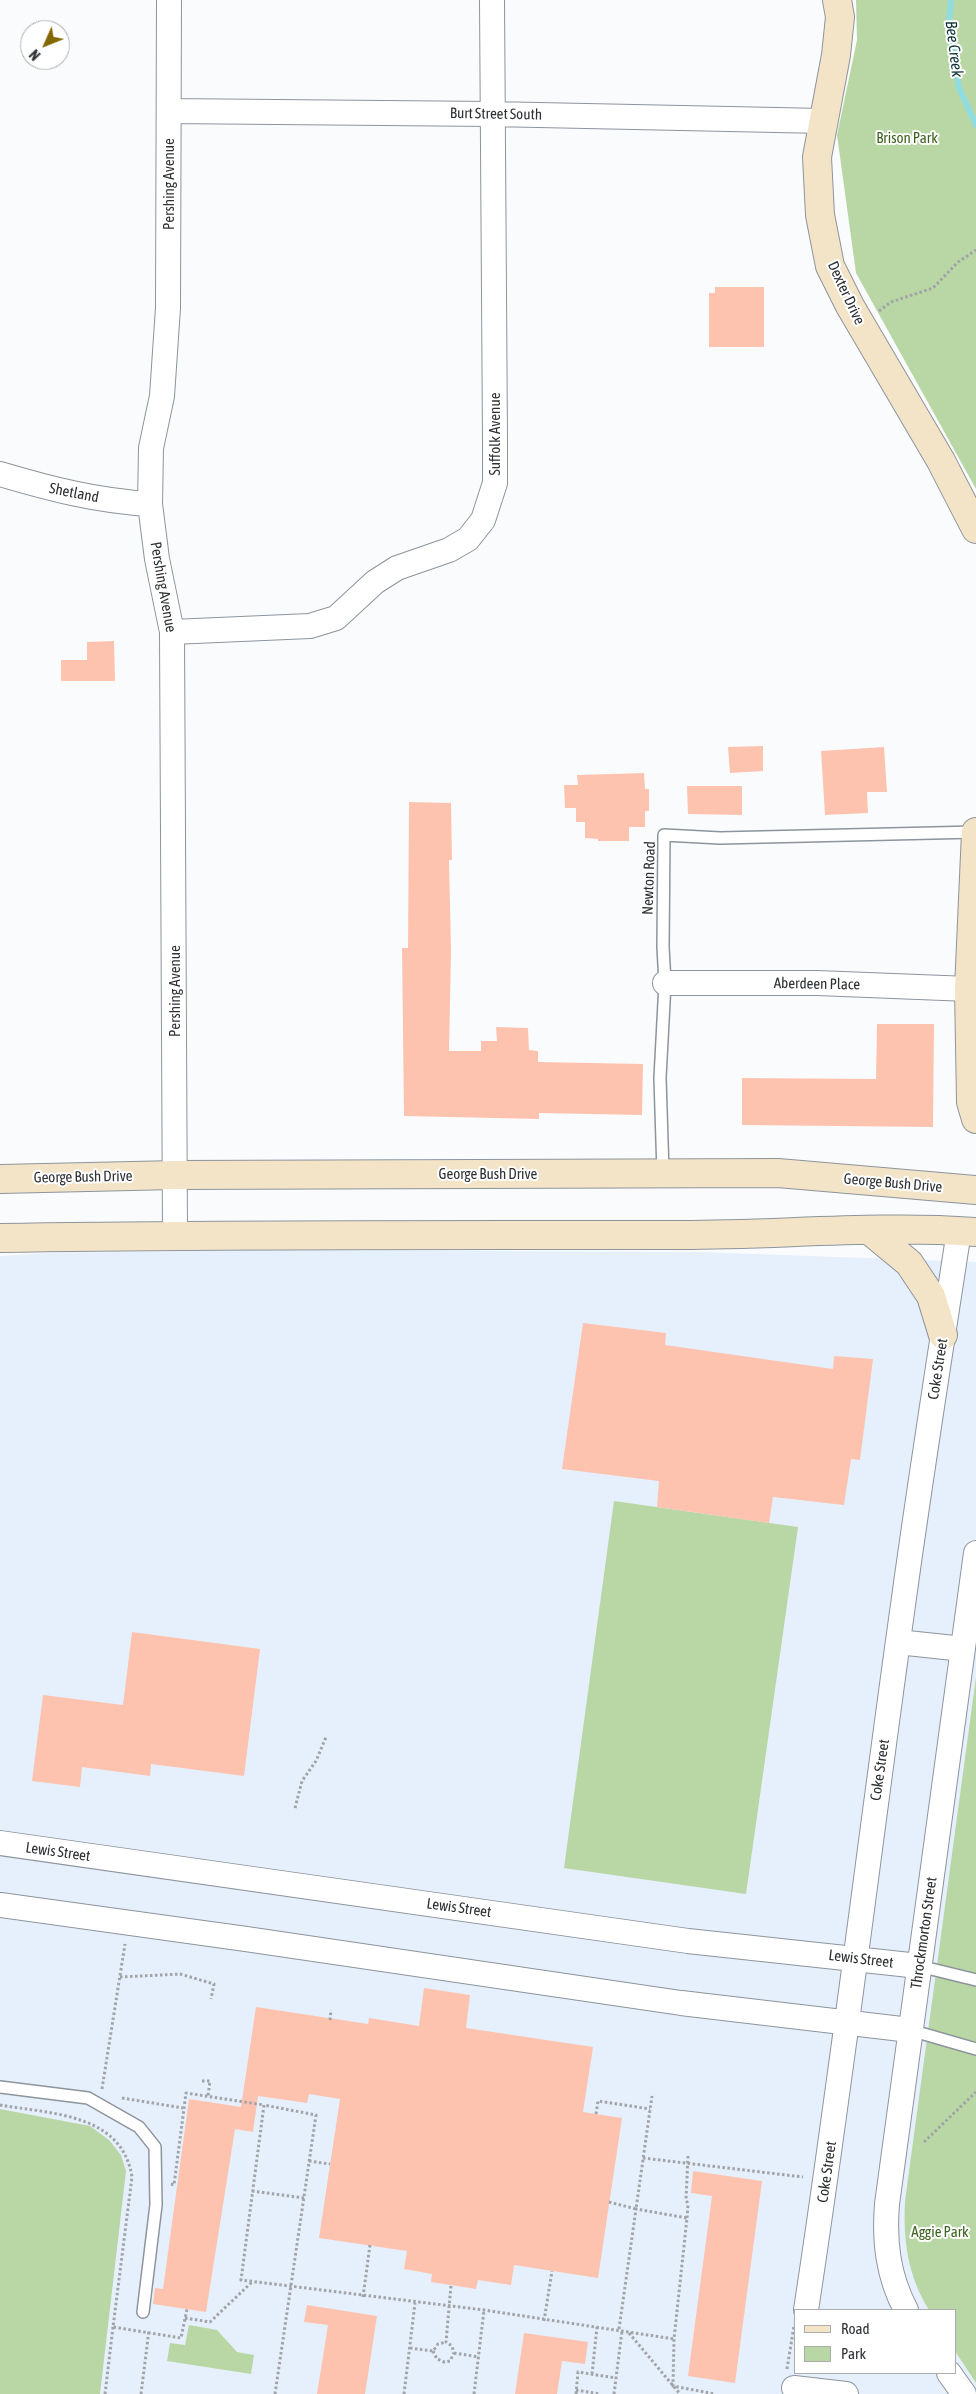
<!DOCTYPE html>
<html>
<head>
<meta charset="utf-8">
<style>
  body { margin:0 }
  #map { position:relative; width:976px; height:2394px; overflow:hidden; background:#fafbfd; font-family:"Asap Condensed",sans-serif }
  canvas { display:block }
  .legend { position:absolute; left:794px; top:2309px; width:162px; height:65px; box-sizing:border-box; background:#fff; border:1px solid #abacae; margin:0; padding:6px 9px; list-style:none; font-size:15px; color:#2e3034 }
  .legend li { display:flex; align-items:center; gap:10px; height:25px }
  .legend b { width:25px; border:1px solid #abacae }
  .north { position:absolute; left:20px; top:20px; width:50px; height:50px; box-sizing:border-box; background:#fff; border:1px solid #abacae; border-radius:50%; rotate:226deg; font-size:14px; font-weight:700; line-height:20px; text-align:center; color:#2e3034 }
  .north::after { content:''; display:block; margin:auto; width:18px; height:22px; background:#826800; clip-path:polygon(50% 0,100% 100%,50% 72%,0 100%) }
</style>
</head>
<body>
<div id="map">
<canvas width="976" height="2394"></canvas>
<ul class="legend">
<li><b style="height:6px;background:#f3e4c8"></b>Road</li>
<li><b style="height:14px;background:#b9d6a5"></b>Park</li>
</ul>
<div class="north">N</div>
</div>
<script>
const ctx = document.querySelector('canvas').getContext('2d');
ctx.lineJoin = 'round';
function fill(path, color) { ctx.fillStyle = color; ctx.fill(path, 'evenodd'); }
function strokePath(path, color, width, dash) { ctx.strokeStyle = color; ctx.lineWidth = width; ctx.lineCap = dash ? 'butt' : 'round'; ctx.setLineDash(dash || []); ctx.stroke(path); }
function label(font, color, halo, rows, align = 'center') {
  ctx.font = font + ' "Asap Condensed",sans-serif'; ctx.lineWidth = 4; ctx.setLineDash([]); ctx.textBaseline = 'middle'; ctx.strokeStyle = halo; ctx.fillStyle = color; for (const [text, x, y, turn = 0] of rows) {
    ctx.save(); ctx.translate(x, y); ctx.rotate((+turn || 0) * Math.PI / 180); ctx.textAlign = isNaN(turn) ? turn : align; if (halo) ctx.strokeText(text, 0, 0); ctx.fillText(text, 0, 0); ctx.restore();
  }
}
const built = new Path2D(`
  M268,1250L699,1252L976,1262V2394H0V1256L48,1253ZM795,2310H955V2373H795Z`);
const green = new Path2D(`
  M856,0H976V489L856,273L837,135L857,40Z
  M614,1501L798,1527L746,1894L564,1868Z
  M976,1677V2383L955,2351V2310H929C908,2276 903,2241 905,2201Z
  M0,2109L90,2126L109,2140L121,2155L126,2171L100,2394H0Z
  M189,2325L217,2330L237,2352L254,2355L251,2374L167,2361L170,2343L185,2345Z`);
const stream = new Path2D(`
  M951,0L949,22L959,88L976,125`);
const building = new Path2D(`
  M715,287H764V347H709V293H715Z
  M114,641L115,681H61V660H87V642Z
  M763,746V771L730,773L728,747Z
  M884,747L887,792H867L868,813L825,815L821,751Z
  M644,773L645,789H649V811H645V827H629V841H598V839L585,838V822H576V808H565L564,785H578L577,775Z
  M687,786H742V815L688,814Z
  M409,802L451,803L452,860H449L451,950L449,1051H481V1041H497L496,1027L528,1028L529,1050L538,1051V1062L643,1064L642,1115L539,1113V1119L404,1116L402,948H408Z
  M877,1024H934L933,1127L742,1125V1078L876,1079Z
  M583,1323L666,1333L665,1345L833,1369L834,1356L873,1359L860,1460L851,1459L844,1505L773,1497L769,1523L657,1507L659,1481L562,1469Z
  M132,1632L260,1649L244,1776L151,1764L150,1776L82,1767L80,1787L32,1781L43,1695L123,1705Z
  M424,1988L470,1995L466,2028L593,2047L583,2112L622,2118L598,2278L514,2265L511,2285L478,2280L476,2289L431,2282L432,2274L404,2269L407,2251L319,2238L340,2099L309,2094L307,2103L258,2096L253,2132L235,2129L206,2312L153,2304L155,2288L163,2289L189,2099L241,2107L256,2007L368,2024L369,2018L419,2026Z
  M693,2171L762,2181L735,2383L688,2376L712,2196L691,2193Z
  M307,2305L377,2316L365,2394H317L328,2325L304,2322Z
  M524,2333L588,2342L585,2364L562,2361L557,2394H515Z`);
const path = new Path2D(`
  M879,311L891,302L933,288L958,262L976,250
  M295,1808L302,1781L316,1761L326,1737
  M120,1977L180,1974L214,1984L211,1999
  M330,2020L331,2010
  M202,2081H210L208,2096
  M102,2089L125,1944
  M122,2098L183,2108
  M0,2105C51,2114 122,2113 132,2177L113,2327L181,2338L187,2309
  M596,2114L598,2101L650,2109
  M924,2142L976,2092
  M643,2158L803,2177
  M309,2161L330,2164
  M171,2184L174,2185L186,2093L264,2105
  M252,2191L304,2198
  M609,2202L636,2209L652,2096
  M687,2218L688,2205L686,2199L688,2156
  M363,2297L370,2245
  M185,2318L210,2322L252,2282
  M544,2321L552,2271
  M619,2329L636,2209L687,2218L674,2339L673,2386L715,2394
  M629,2333L680,2394
  M410,2348L433,2351L438,2344L446,2342
  M433,2351L437,2359L444,2362L450,2361L454,2353L452,2346L446,2342L451,2285
  M454,2353L479,2357
  M787,2369L794,2326
  M592,2374L597,2327
  M576,2390L600,2394
  M105,2394L113,2327
  M141,2394L149,2330
  M275,2394L316,2115L264,2105L241,2280L484,2310L674,2339
  M404,2394L415,2303
  M474,2394L484,2310
  M576,2394L578,2372L616,2378
  M614,2394L622,2331`);
const lane = new Path2D(`
  M663,1173L660,1078L665,983L663,947L664,835L720,838L976,832
  M919,1966L976,1980
  M910,2030L976,2049
  M0,2087L88,2098L139,2127L155,2147L156,2205L143,2312`);
const street = new Path2D(`
  M169,0L168,308L162,396L151,448L150,504L157,559L172,632L175,1235
  M169,111L491,114L824,121
  M0,474C50,489 98,501 150,504
  M172,632L310,626L336,618L375,582L397,568L449,550L468,539L483,520L495,483V441L492,0
  M665,983H817L969,989
  M898,1642L963,1649
  M0,1843L688,1941L919,1966
  M0,1905L246,1939L681,2003L910,2030
  M806,2310C842,2075 870,1840 903,1605C920,1480 940,1355 959,1231
  M906,2310C888,2276 884,2242 887,2204L976,1553
  M949,2373L964,2394
  M794,2388L846,2394`);
const secondary = new Path2D(`
  M837,0L840,17L836,55L817,157L820,215L830,266L850,306L941,461L976,529
  M976,832L969,989L971,1102L976,1119
  M0,1179L176,1175L778,1173L976,1190
  M869,1230L909,1263L931,1296L943,1335
  M0,1238C227,1234 454,1235 682,1235C780,1235 878,1225 976,1232`);
const streetNames = [
  ["Burt Street South",496,114,1],
  ["Pershing Avenue",169,184,-90],
  ["Dexter Drive",846,293,65],
  ["Suffolk Avenue",495,434,-90],
  ["Shetland",74,493,11],
  ["Pershing Avenue",163,587,80],
  ["Newton Road",649,878,-88],
  ["Aberdeen Place",817,984,1],
  ["Pershing Avenue",175,991,-90],
  ["George Bush Drive",488,1174],
  ["George Bush Drive",83,1177,-1],
  ["George Bush Drive",893,1183,5],
  ["Coke Street",938,1369,-81],
  ["Coke Street",880,1770,-82],
  ["Lewis Street",58,1852,8],
  ["Lewis Street",459,1908,8],
  ["Throckmorton Street",924,1933,-82],
  ["Lewis Street",861,1959,7],
  ["Coke Street",827,2172,-82]
];
const parkNames = [
  ["Brison Park",907,138],
  ["Aggie Park",940,2232]
];
const waterNames = [
  ["Bee Creek",954,49,83]
];
fill(built, '#e6effc');
fill(green, '#b9d6a5');
strokePath(stream, '#91dcde', 6);
fill(building, '#fec3af');
strokePath(lane, '#8d949c', 14);
strokePath(street, '#8d949c', 26);
strokePath(secondary, '#8d949c', 30);
strokePath(path, '#a1a3a6', 3, [2.5, 2.5]);
strokePath(lane, '#fff', 11);
strokePath(street, '#fff', 24);
strokePath(secondary, '#f3e4c8', 28);
label('15px', '#2e3034', '#fff', streetNames);
label('15px', '#3f6320', '#fff', parkNames);
label('italic 16px', '#0f3435', '#fff', waterNames);
</script>
</body>
</html>
